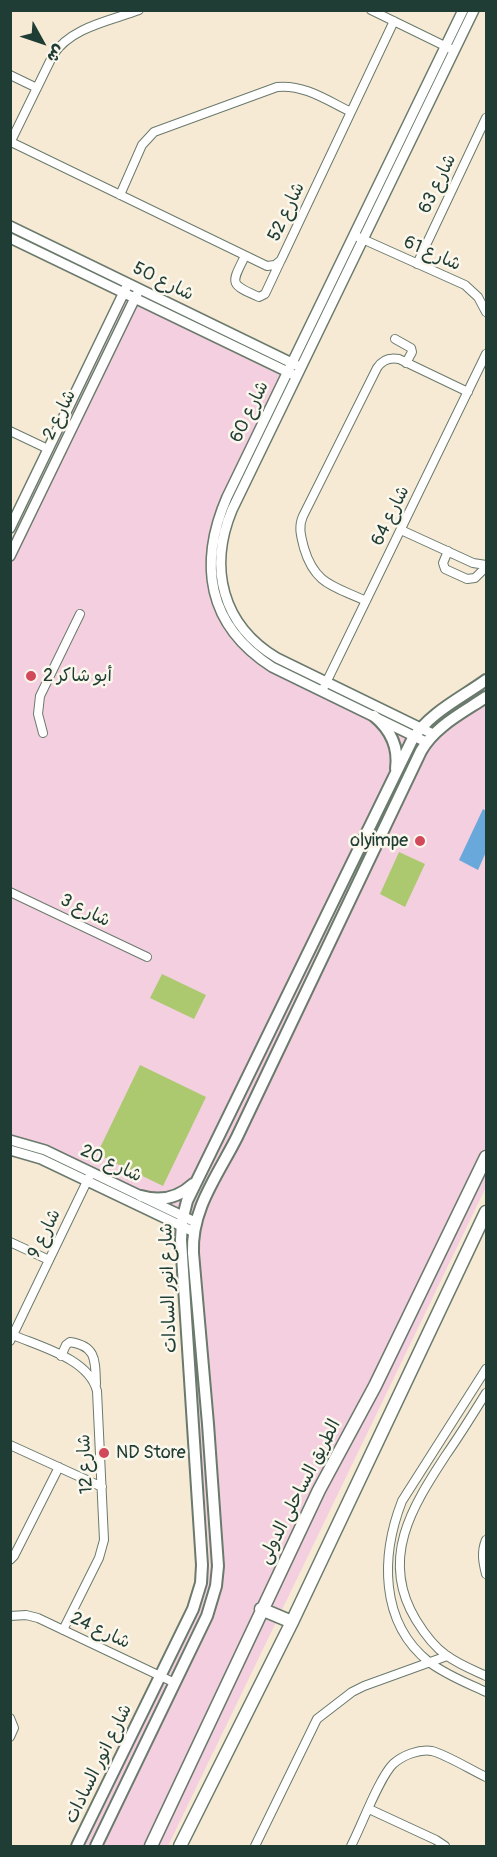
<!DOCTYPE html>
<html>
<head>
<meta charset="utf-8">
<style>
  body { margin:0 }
  #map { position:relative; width:497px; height:1857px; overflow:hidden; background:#f6ead5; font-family:Pangolin,"Playpen Sans Arabic",sans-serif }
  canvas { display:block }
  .frame { position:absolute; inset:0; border:12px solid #1f3d34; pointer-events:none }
  .north { position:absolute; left:12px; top:12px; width:60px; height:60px; -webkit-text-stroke:4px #fbf7ec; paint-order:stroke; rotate:130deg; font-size:16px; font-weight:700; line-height:24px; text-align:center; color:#1f3d34 }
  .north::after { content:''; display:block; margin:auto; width:21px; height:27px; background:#1f3d34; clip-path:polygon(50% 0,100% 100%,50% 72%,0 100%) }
</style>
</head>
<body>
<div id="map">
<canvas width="497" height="1857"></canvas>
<div class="frame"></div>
<div class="north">ش</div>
</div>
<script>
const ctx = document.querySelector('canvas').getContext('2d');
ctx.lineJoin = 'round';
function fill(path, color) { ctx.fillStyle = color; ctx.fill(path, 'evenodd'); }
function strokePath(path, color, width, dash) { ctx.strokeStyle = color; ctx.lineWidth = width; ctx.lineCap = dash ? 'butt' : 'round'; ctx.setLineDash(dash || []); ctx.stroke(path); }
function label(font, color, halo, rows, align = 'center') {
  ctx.font = font + ' Pangolin,"Playpen Sans Arabic",sans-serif'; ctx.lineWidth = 5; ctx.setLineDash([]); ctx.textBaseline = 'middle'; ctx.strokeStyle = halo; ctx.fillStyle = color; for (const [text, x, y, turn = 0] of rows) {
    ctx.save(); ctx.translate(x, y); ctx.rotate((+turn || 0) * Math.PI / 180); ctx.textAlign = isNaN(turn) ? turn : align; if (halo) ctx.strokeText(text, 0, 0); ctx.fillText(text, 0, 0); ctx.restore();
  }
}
const built = new Path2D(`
  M131,291L294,370L226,513L217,546L216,575L220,594L231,619L242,635L271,661L423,734L486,687V1187L168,1846H85L204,1597L210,1566L185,1244L187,1225L48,1157L11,1145L10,542Z`);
const green = new Path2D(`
  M399,852L425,864L405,907L380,894Z
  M162,974L206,995L194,1019L150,998Z
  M140,1065L206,1097L163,1186L97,1154Z`);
const water = new Path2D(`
  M483,809L486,811V852L478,870L459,860Z`);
const minor = new Path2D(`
  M371,10L451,49
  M10,75L37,88
  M11,142L267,266L275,265L281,260L394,21
  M10,143L53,55C71,27 110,21 139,10
  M120,195L142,145L154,132L277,87C304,84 328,101 351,112
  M358,237L465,285L478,297L486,312
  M245,256C231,284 229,284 259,297L265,294L280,262
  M417,264L486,118
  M395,339L411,348L412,352L406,363
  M10,431L48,449
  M401,530L473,563L486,565
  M448,551L443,563L445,569L467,579L475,578L486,567
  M366,601C334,586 315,585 304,548C301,536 298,527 303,516L377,368C382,360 389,357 399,359L468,392
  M324,687L486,354
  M43,733L38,714L40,696L80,614
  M10,892L147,957
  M10,1242L49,1260
  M13,1335C41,1347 89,1359 97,1391L104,1540L99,1558L63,1630
  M10,1341L91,1173
  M61,1356L66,1345L70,1342C97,1346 95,1361 96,1384
  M486,1369L402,1501C381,1555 379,1622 429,1662C446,1675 467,1683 486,1692
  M486,1393C473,1414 460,1435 446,1455C412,1507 379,1559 416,1620C424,1633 433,1646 446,1655C458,1664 473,1670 486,1676
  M10,1445L102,1487
  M486,1540C481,1552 483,1562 486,1574
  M10,1560L14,1556L59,1467
  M10,1616L26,1615L38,1618L175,1683
  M10,1718L14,1728L10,1737
  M369,1809L436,1840L445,1846
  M255,1846L317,1719L352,1692L364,1686L447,1656
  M351,1846C361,1827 379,1778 393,1764C403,1755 419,1749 432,1751C445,1754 473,1771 486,1777`);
const tertiary = new Path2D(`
  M10,226L296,365
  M10,238L292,374
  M10,528L126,288
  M10,556L137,294
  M433,734L277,658C222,625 208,568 232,510L474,10
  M426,742L272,667C207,625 198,564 227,497L463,10
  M10,1140L45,1150L195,1222
  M10,1150L41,1159L194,1232`);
const secondary = new Path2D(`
  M374,716C391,730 399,747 396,769
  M141,1196C161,1202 178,1198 193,1184
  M77,1846L193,1609L201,1583L202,1565L181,1240L182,1221L187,1201L412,740C429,713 461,698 486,680
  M96,1846L207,1616L216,1586L218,1566L208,1424L193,1253C191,1209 218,1175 237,1137L421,751C435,726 464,712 486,697`);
const trunk = new Path2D(`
  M261,1609L292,1622
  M151,1846L319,1490L375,1386L486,1157
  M180,1846L292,1622L486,1212`);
const markers = [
  [31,676,6,"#d1495b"],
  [420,841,6,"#d1495b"],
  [104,1453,6,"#d1495b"]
];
const streetNames = [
  ["شارع 63",438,184,-64],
  ["شارع 52",287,212,-65],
  ["شارع 61",432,254,24],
  ["شارع 50",163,282,26],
  ["شارع 60",250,412,-64],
  ["شارع 2",60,415,-64],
  ["شارع 64",391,516,-64],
  ["شارع 3",85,911,26],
  ["شارع 20",111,1164,25],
  ["شارع 9",45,1234,-64],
  ["شارع انور السادات",169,1288,-92],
  ["شارع 12",86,1464,-93],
  ["الطريق الساحلى الدولى",300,1492,-63],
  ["شارع 24",100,1631,25],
  ["شارع انور السادات",99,1764,-64]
];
const poiNames = [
  ["أبو شاكر 2",43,676],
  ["olyimpe",408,841,"right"],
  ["ND Store",116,1453]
];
fill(built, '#f3cfdf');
fill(green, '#adc96f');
fill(water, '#68a8db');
strokePath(minor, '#6a7a6c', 10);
strokePath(tertiary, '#6a7a6c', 12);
strokePath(secondary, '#6a7a6c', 14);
strokePath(trunk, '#6a7a6c', 15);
strokePath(minor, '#fff', 8);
strokePath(tertiary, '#fff', 9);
strokePath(secondary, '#fff', 10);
strokePath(trunk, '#fff', 12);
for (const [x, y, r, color] of markers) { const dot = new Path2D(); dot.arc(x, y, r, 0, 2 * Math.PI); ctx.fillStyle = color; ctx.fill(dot); strokePath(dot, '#fbf7ec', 2); }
label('18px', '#1f3d34', '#fbf7ec', streetNames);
label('18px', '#1f3d34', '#fbf7ec', poiNames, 'left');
</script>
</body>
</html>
